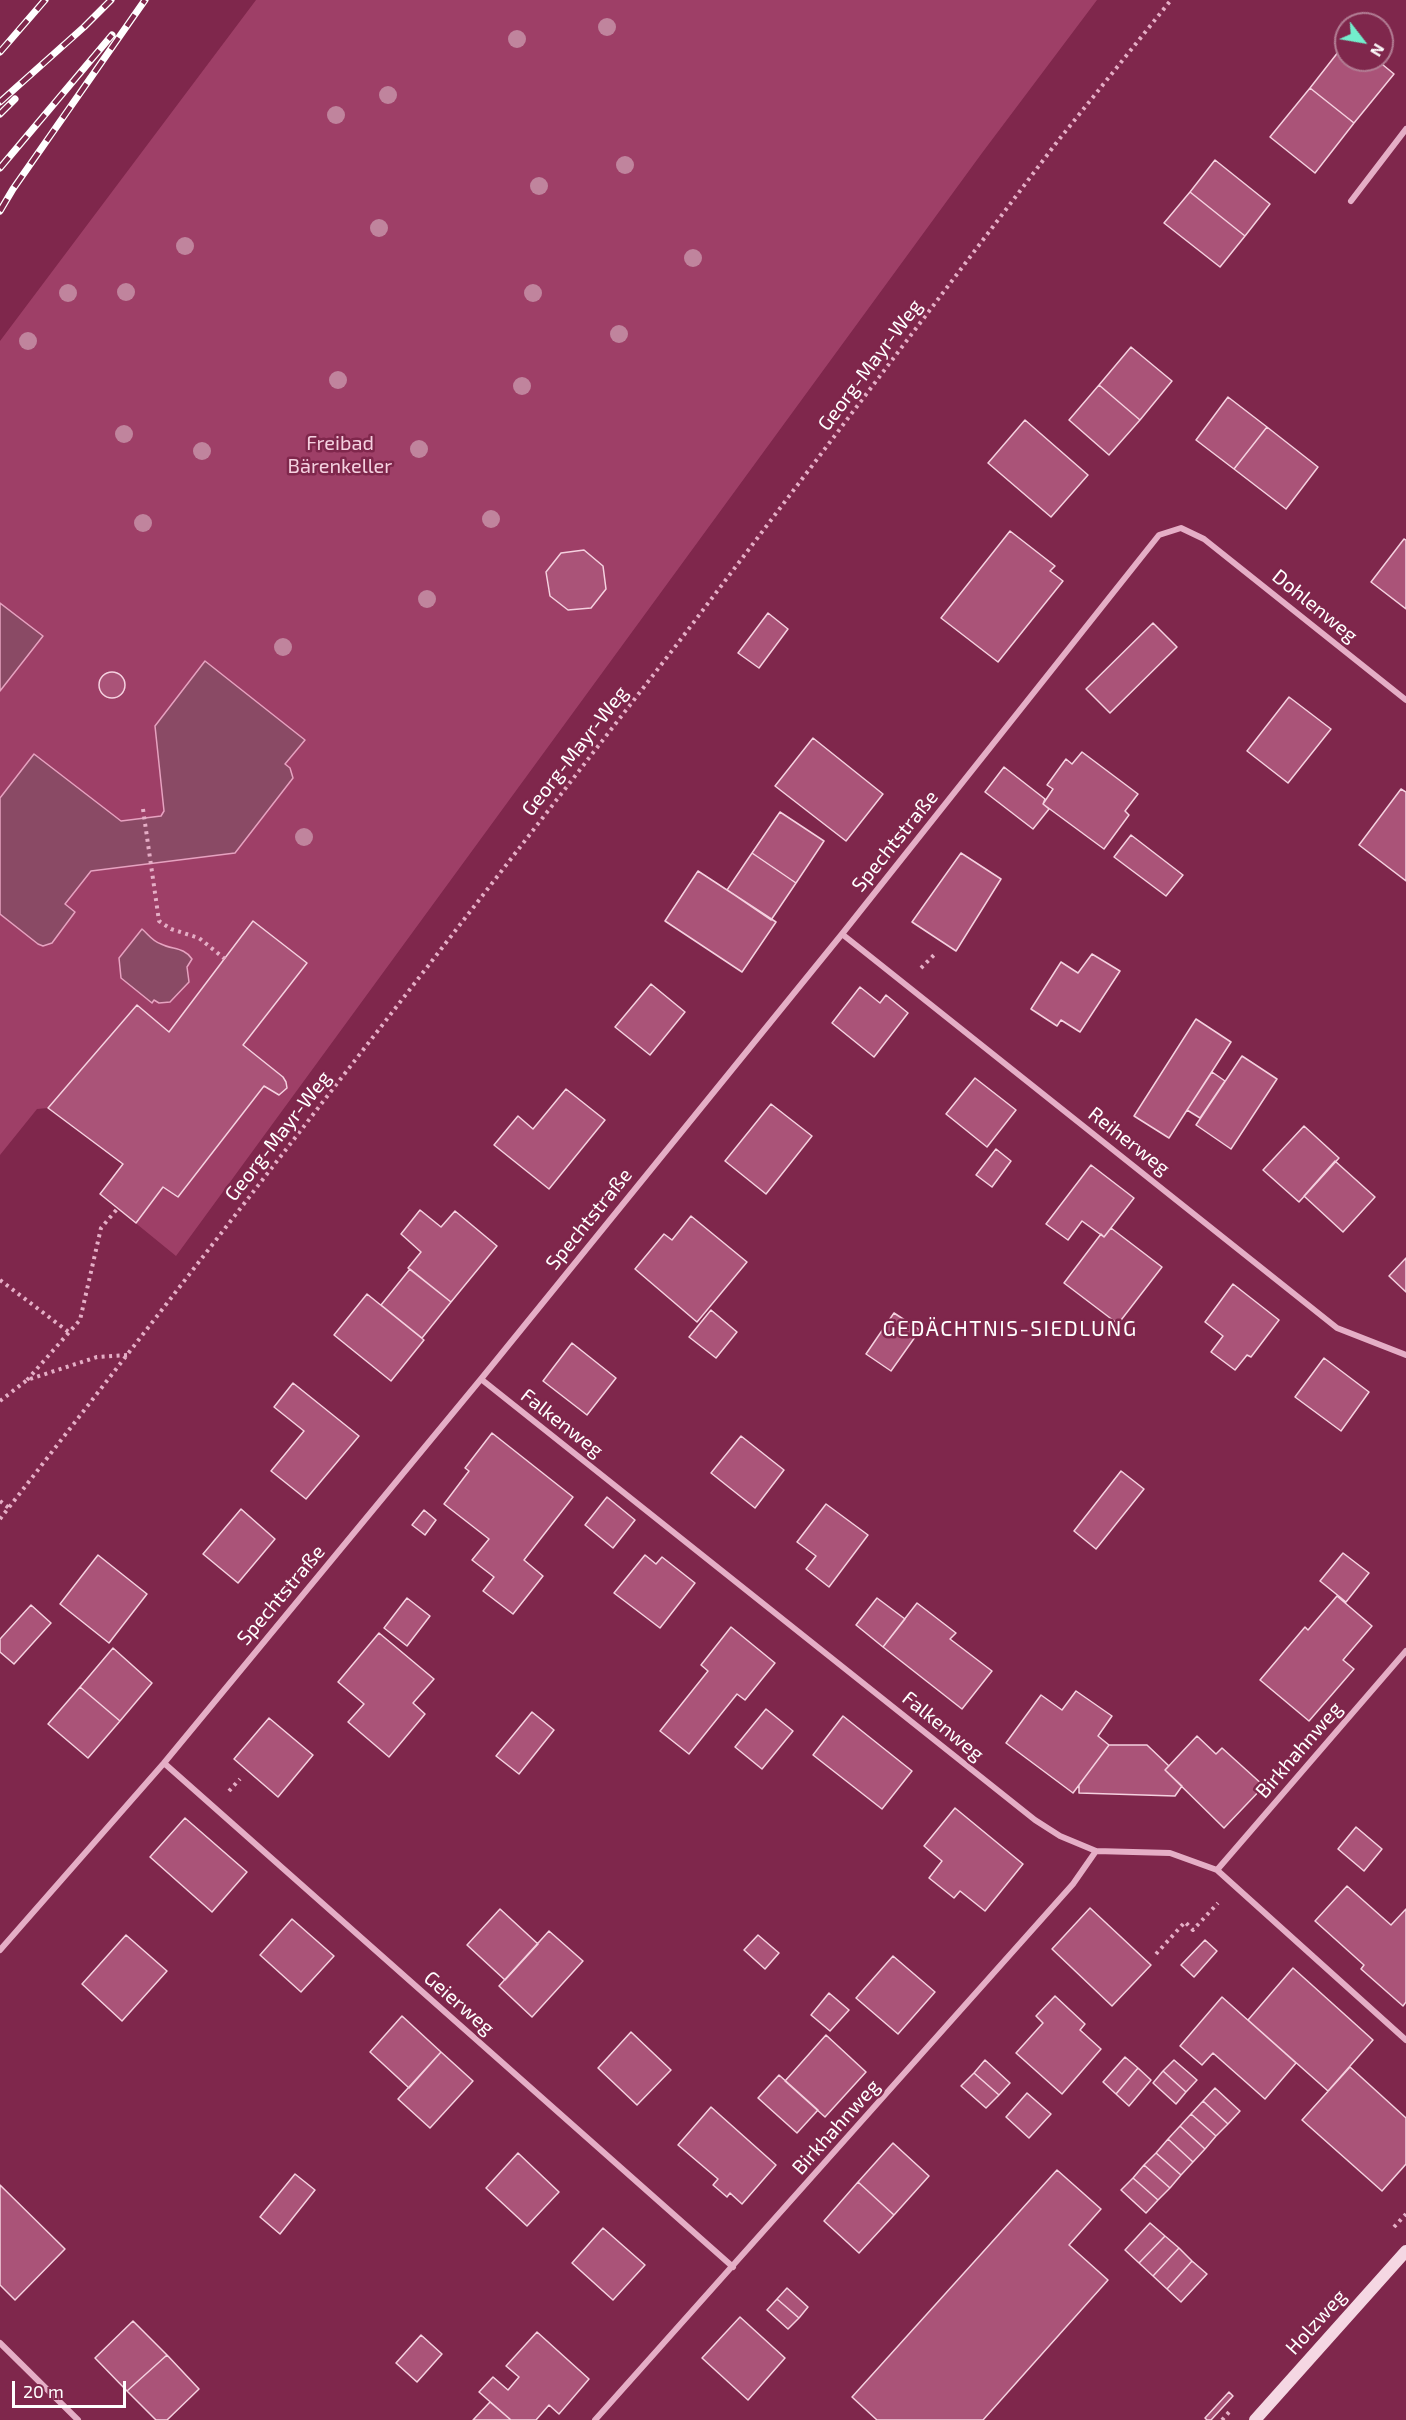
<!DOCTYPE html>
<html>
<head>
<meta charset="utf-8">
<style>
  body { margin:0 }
  #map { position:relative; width:1406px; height:2420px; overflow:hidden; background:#7f274c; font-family:"Exo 2",sans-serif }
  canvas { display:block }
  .north { position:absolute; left:1334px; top:12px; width:60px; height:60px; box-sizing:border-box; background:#7f274c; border:2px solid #b27d94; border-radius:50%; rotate:121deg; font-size:16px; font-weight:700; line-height:24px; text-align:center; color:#fff }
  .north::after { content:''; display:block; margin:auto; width:21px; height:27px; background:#73eecd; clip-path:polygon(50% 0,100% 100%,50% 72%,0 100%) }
  .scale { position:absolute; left:12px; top:2381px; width:114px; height:27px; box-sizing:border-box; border:3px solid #fff; border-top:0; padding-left:8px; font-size:18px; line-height:21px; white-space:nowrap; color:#fff; -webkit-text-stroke:4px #7f274c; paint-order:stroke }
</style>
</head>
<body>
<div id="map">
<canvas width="1406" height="2420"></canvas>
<div class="north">N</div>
<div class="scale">20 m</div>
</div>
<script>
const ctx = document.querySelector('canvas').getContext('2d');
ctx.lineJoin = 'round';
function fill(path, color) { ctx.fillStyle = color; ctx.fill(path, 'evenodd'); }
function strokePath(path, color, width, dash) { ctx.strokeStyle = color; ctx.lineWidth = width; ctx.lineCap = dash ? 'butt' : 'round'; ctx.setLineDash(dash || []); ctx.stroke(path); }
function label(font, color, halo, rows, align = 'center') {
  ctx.font = font + ' "Exo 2",sans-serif'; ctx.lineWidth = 5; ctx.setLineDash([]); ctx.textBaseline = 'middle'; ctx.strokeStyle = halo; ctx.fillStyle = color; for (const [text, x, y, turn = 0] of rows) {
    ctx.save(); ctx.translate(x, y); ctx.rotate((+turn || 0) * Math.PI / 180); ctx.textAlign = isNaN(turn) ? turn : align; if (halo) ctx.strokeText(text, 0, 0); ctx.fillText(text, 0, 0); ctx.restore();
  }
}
const green = new Path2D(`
  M256,0H1097L982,153L176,1256L100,1194L122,1164L48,1108L37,1109L0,1155V341Z`);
const water = new Path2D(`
  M0,603L43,636L0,691Z
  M205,661L305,740L285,764L290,768L293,778L235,853L91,871L65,904L75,912L52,943L43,946L38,944L0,914V798L34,754L121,821L161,816L164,811L155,726Z
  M142,929C149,935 152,941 161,944C173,950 184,947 192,959L187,967L189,982L170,1002L159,1003L154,1000L152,1003L121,978L119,958Z`);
const building = new Path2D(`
  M1346,42V60H1377L1394,74L1354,123L1310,88Z
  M1310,88L1354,123L1315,173L1270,137Z
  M1215,160L1270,204L1245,236L1190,192Z
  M1190,192L1245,236L1220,267L1164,223Z
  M1131,347L1172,381L1140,420L1099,385Z
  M1099,385L1140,420L1109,455L1069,420Z
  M1228,397L1267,427L1234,469L1196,440Z
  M1025,420L1088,475L1051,517L988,463Z
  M1267,427L1318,467L1286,509L1234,469Z
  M1010,531L1055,566L1050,571L1063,581L998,662L941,618Z
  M1404,539L1406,540V609L1371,582Z
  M584,550L603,566L606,589L591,608L568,610L550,596L546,572L561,553Z
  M768,613L788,629L759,668L738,653Z
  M1153,623L1177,647L1110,713L1086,689Z
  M99 685a13 13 0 1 1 26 0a13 13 0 1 1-26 0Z
  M1289,697L1331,729L1288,783L1247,751Z
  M813,738L883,794L846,841L775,786Z
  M1082,752L1138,794L1125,811L1129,815L1104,849L1043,804L1053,789L1047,785L1066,759L1072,764Z
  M1004,767L1045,799L1043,804L1049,809L1033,829L985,792Z
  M1401,789L1406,792V881L1359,845Z
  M780,812L824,841L796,883L752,853Z
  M1131,835L1183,875L1166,896L1114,857Z
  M752,853L796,883L771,920L727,890Z
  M961,853L1001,879L956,951L912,922Z
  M698,871L776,922L742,972L665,921Z
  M253,921L307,963L243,1045L283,1077L286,1082L287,1088L279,1095L264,1086L178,1197L163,1187L136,1223L100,1194L123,1164L48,1108L137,1005L169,1032Z
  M1092,954L1120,971L1080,1032L1061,1020L1057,1026L1031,1009L1061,962L1078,973Z
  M651,984L685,1012L650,1055L615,1027Z
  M860,987L880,1003L886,995L908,1013L874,1057L832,1023Z
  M1196,1019L1231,1042L1169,1138L1134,1116Z
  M1242,1056L1277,1079L1231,1149L1196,1125Z
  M1212,1072L1225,1081L1200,1118L1187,1110Z
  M975,1078L1016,1110L987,1147L946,1114Z
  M566,1089L605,1120L549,1189L494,1145L518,1116L533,1129Z
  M771,1104L812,1136L766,1194L725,1161Z
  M1304,1126L1339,1158L1299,1202L1263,1170Z
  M996,1149L1011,1161L992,1187L976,1175Z
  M1335,1161L1375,1197L1343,1232L1304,1196Z
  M1091,1165L1134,1198L1104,1237L1082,1221L1068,1240L1046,1224Z
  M420,1210L441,1227L455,1211L497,1246L451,1302L408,1268L421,1252L401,1234Z
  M691,1216L747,1262L697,1322L635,1269L664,1234L672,1240Z
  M1111,1228L1162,1267L1118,1324L1064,1283L1101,1234L1104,1237Z
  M1406,1258V1292L1389,1276Z
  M410,1269L451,1302L422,1338L381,1305Z
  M1233,1284L1279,1320L1251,1357L1247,1355L1235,1370L1211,1352L1223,1336L1205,1322Z
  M367,1294L424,1340L391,1381L334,1335Z
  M711,1310L737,1332L716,1358L689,1337Z
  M894,1313L920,1330L891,1371L866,1354Z
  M572,1343L616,1378L587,1415L543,1381Z
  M1324,1358L1369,1392L1341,1431L1295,1397Z
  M293,1383L359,1436L306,1499L271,1471L304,1431L274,1407Z
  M492,1433L573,1497L524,1560L543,1576L513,1614L483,1591L494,1577L472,1560L489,1539L444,1504L469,1471L465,1468Z
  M741,1436L784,1470L755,1508L711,1473Z
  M1121,1471L1144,1489L1096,1549L1074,1531Z
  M607,1497L635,1520L613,1548L585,1525Z
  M826,1504L868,1535L829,1587L806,1569L816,1556L797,1542Z
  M241,1509L275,1539L238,1583L203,1554Z
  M424,1510L436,1520L425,1535L412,1525Z
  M1343,1553L1369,1573L1346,1602L1320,1581Z
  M98,1555L147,1594L109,1643L60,1604Z
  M645,1555L656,1564L662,1557L695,1583L660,1628L614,1593Z
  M1337,1596L1372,1626L1343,1660L1354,1669L1309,1721L1260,1680L1305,1627L1308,1630Z
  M407,1598L430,1616L407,1646L384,1628Z
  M877,1598L905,1619L883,1647L856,1625Z
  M917,1603L956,1633L950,1639L992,1671L962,1709L883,1647Z
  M31,1605L51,1623L14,1664L0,1652V1639Z
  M731,1627L775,1663L745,1700L737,1694L689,1754L660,1731L708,1671L701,1665Z
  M379,1633L434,1679L413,1703L425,1714L389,1757L348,1722L364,1704L338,1682Z
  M113,1648L152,1683L120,1721L80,1687Z
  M80,1687L120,1721L88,1758L48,1724Z
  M1076,1691L1112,1716L1098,1736L1109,1745L1073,1793L1006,1743L1041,1695L1062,1710Z
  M766,1709L793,1731L762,1769L735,1747Z
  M532,1712L554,1730L519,1774L496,1756Z
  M843,1716L912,1771L882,1809L813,1755Z
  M269,1718L313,1755L278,1797L234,1759Z
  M1197,1736L1216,1754L1222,1748L1264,1786L1224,1828L1165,1770Z
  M1109,1745H1147L1169,1766L1165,1770L1182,1786L1175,1796L1079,1793V1785Z
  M955,1808L1023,1864L985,1911L960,1891L954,1898L929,1878L942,1861L924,1846Z
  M185,1818L247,1872L212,1912L150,1857Z
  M1356,1827L1382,1849L1364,1871L1338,1849Z
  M1347,1886L1391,1925L1406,1909V2002L1403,2006L1361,1969L1364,1965L1315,1921Z
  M1090,1908L1151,1965L1112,2006L1052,1949Z
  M500,1909L538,1944L505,1980L467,1945Z
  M292,1919L334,1956L301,1992L260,1955Z
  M549,1931L583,1961L532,2017L499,1986Z
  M126,1935L167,1971L122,2021L82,1984Z
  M758,1935L779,1953L765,1969L744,1950Z
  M1205,1940L1217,1951L1194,1977L1181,1965Z
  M893,1956L935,1992L898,2034L856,1998Z
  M1293,1968L1373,2040L1328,2091L1248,2020Z
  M829,1993L849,2010L830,2031L811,2015Z
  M1055,1996L1085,2024L1080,2030L1101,2049L1062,2094L1016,2053L1043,2023L1036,2016Z
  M1222,1997L1296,2063L1265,2099L1213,2053L1202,2065L1180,2046Z
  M402,2016L441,2052L409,2088L370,2052Z
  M631,2032L671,2070L637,2105L598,2068Z
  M826,2035L866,2072L825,2117L785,2081Z
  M441,2052L473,2081L430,2128L398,2099Z
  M1125,2057L1138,2068L1116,2094L1103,2082Z
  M985,2060L1010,2083L999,2095L974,2073Z
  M1174,2060L1197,2080L1186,2092L1163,2071Z
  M1350,2067L1406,2118V2164L1382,2191L1302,2120Z
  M1138,2068L1151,2080L1129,2106L1116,2094Z
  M1163,2071L1186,2092L1176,2104L1153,2083Z
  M974,2073L999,2095L986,2108L961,2086Z
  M779,2075L818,2110L797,2133L758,2098Z
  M1215,2088L1240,2111L1228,2124L1203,2101Z
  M1027,2093L1051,2114L1029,2138L1006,2117Z
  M1203,2101L1228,2124L1216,2136L1191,2114Z
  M711,2107L776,2165L742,2204L730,2193L727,2197L713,2185L718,2179L678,2145Z
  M1191,2114L1216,2136L1205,2149L1180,2126Z
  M1180,2126L1205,2149L1193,2162L1168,2139Z
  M1168,2139L1193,2162L1181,2175L1156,2153Z
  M893,2143L929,2176L894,2215L858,2182Z
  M518,2153L559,2192L527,2226L486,2188Z
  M1156,2153L1181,2175L1170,2188L1144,2165Z
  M1144,2165L1170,2188L1158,2200L1133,2178Z
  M1057,2170L1101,2209L1069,2245L1108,2280L983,2420H877L852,2397Z
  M295,2174L315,2190L280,2234L260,2217Z
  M1133,2178L1158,2200L1146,2213L1121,2190Z
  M858,2182L894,2215L859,2253L824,2221Z
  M0,2185L65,2249L15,2300L0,2285Z
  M1150,2223L1165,2236L1139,2263L1125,2250Z
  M603,2228L645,2265L613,2300L572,2263Z
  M1165,2236L1179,2248L1153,2276L1139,2263Z
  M1179,2248L1192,2261L1167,2289L1153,2276Z
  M1192,2261L1207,2274L1181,2302L1167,2289Z
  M787,2288L808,2307L799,2318L777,2299Z
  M777,2299L799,2318L788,2329L767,2310Z
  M740,2317L785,2358L748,2400L702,2358Z
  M133,2321L167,2355L127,2391L95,2358Z
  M537,2332L589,2379L559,2414L549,2405L536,2420H511L479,2392L493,2377L508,2390L519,2377L506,2366Z
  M421,2335L442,2354L417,2382L396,2363Z
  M167,2355L199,2389L167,2420H156L127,2391Z
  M1229,2392L1233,2396L1211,2420H1207L1205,2418Z
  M490,2402L511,2420H473Z`);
const path = new Path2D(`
  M143,809L159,921L171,929L199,938L225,959
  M921,968L936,953
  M0,1280L70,1333
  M27,1380L80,1320L101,1228L118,1208
  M0,1401L27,1380L97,1357L127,1355
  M0,1501L9,1508
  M0,1519L678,643L1057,142L1171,0
  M229,1791L240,1779
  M1156,1954L1185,1922L1193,1930L1218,1903
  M1394,2227L1406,2214
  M1222,2420L1230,2411`);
const street = new Path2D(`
  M1351,201L1406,129
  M842,934L1337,1328L1406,1355
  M481,1379L1035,1820L1060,1836L1096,1851L1170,1853L1217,1870L1406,2040
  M164,1763L733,2267
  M1217,1870L1406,1651
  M0,1950L164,1763L481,1379L842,934L1159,535L1181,528L1204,539L1406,700
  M0,2343L78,2420
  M595,2420L1073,1884L1096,1851`);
const secondary = new Path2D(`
  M1255,2420L1406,2251`);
const rail = new Path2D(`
  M0,52L45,0
  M0,102L84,27L111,0
  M0,114L15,99
  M0,168L112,35
  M0,211L13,189L145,0`);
const trees = [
  [607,27],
  [517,39],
  [388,95],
  [336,115],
  [625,165],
  [539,186],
  [379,228],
  [185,246],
  [693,258],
  [126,292],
  [68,293],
  [533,293],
  [619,334],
  [28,341],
  [338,380],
  [522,386],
  [124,434],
  [419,449],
  [202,451],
  [491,519],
  [143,523],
  [427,599],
  [283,647],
  [304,837]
];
const streetNames = [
  ["Georg-Mayr-Weg",870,365,-53],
  ["Dohlenweg",1315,606,39],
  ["Georg-Mayr-Weg",575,751,-52],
  ["Spechtstraße",895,841,-51],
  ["Georg-Mayr-Weg",278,1136,-52],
  ["Reiherweg",1129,1141,38],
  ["Spechtstraße",589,1219,-51],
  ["Falkenweg",562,1423,38],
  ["Spechtstraße",281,1595,-50],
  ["Falkenweg",943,1726,39],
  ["Birkhahnweg",1299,1750,-49],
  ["Geierweg",459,2003,41],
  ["Birkhahnweg",836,2127,-48],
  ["Holzweg",1316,2322,-48]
];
const parkNames = [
  ["Freibad",340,443],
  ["Bärenkeller",340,466]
];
const neighbourhoodNames = [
  ["GEDÄCHTNIS-SIEDLUNG",1010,1329]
];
fill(green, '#9e3f67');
fill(water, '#8a4a65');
strokePath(water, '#e6a2c0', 1.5);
fill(building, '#aa5378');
strokePath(building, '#f5d1e0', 1.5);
strokePath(path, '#e5aec6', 4, [3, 4.5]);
strokePath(street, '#e5aec6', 6);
strokePath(secondary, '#f5d7e3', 12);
strokePath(rail, '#fff', 7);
strokePath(rail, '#7f274c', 4.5, [14]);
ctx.fillStyle = '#c0849d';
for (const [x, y] of trees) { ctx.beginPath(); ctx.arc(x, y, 9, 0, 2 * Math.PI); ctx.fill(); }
label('20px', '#fff', '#7f274c', streetNames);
label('20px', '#f5d1e0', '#7f274c', parkNames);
ctx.letterSpacing = '1.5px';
label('21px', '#fff', '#7f274c', neighbourhoodNames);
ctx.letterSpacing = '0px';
</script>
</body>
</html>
